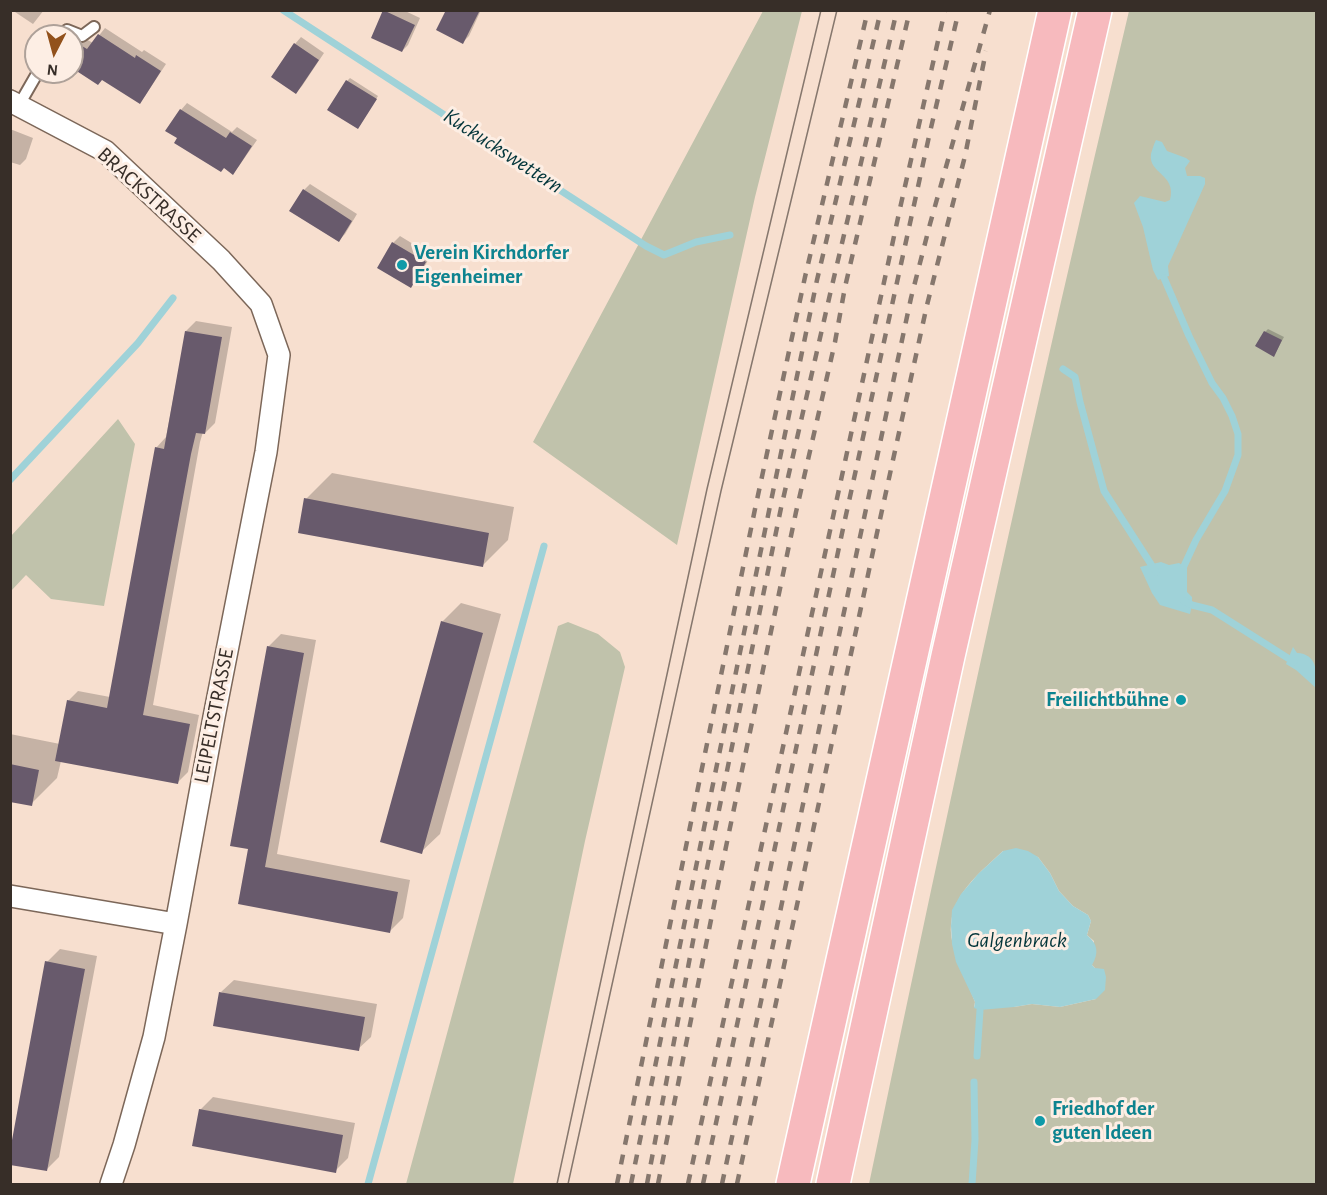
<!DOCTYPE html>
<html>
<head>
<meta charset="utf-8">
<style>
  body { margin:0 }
  #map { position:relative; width:1327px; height:1195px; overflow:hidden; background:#f7dfcf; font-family:"Alegreya Sans",sans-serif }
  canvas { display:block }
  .frame { position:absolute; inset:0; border:12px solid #372e28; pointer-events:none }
  .north { position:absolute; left:24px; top:24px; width:60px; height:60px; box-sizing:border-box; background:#fdeee4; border:2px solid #aea199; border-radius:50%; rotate:186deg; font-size:16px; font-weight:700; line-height:24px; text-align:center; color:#372e28 }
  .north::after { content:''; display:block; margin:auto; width:21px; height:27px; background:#92511b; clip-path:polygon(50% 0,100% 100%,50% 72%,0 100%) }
</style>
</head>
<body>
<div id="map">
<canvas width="1327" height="1195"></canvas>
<div class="frame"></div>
<div class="north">N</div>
</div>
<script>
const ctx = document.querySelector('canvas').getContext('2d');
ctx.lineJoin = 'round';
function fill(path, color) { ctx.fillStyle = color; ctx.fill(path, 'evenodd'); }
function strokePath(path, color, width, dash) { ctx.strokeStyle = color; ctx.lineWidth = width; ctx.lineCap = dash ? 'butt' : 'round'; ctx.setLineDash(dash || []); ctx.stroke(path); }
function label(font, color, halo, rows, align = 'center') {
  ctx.font = font + ' "Alegreya Sans",sans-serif'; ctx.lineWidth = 6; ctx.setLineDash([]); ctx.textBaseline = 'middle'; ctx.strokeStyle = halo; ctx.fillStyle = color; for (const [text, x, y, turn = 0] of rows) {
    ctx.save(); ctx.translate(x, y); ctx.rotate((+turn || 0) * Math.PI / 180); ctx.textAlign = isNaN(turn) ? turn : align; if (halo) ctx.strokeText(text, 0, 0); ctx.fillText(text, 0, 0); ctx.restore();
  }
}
const green = new Path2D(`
  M763,11H802L755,197L677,545L533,442Z
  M1129,11H1316V1184H869C951,792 1036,400 1129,11ZM1003,851L1038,857L1050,873L1059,891L1073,906L1088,915L1091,921L1087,935L1094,941L1092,965L1095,968L1096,999L1060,1007L1032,1004L1014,1007H974L975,1002C968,984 957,963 953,945C942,902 975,877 1003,851Z
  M118,419L135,444L104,606L51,599L26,575L11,591V536Z
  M568,622L598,634L620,652L625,667L585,841L513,1184H406L558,626Z`);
const water = new Path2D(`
  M1156,140L1162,142L1167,151L1186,158L1190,161L1185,168L1187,176H1200L1205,178V184L1168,266L1169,276L1158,280L1153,270L1143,227L1134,203L1140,196L1165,202L1170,200C1177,174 1148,174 1151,154C1152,150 1154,144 1156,140Z
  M1161,562L1169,565L1179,563L1187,568V592L1192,597V605L1190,614L1160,605L1152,593L1140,567Z
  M1293,647L1297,653C1317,654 1317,671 1316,688L1296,670L1286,664Z
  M1016,848L1028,851L1038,857L1050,873L1059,891L1073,906L1088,915L1091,921L1087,935C1098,944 1099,953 1092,965L1095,968L1104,969L1106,977L1105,990L1096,999L1060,1007L1032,1004L1014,1007L980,1010L974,1008L975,1002L956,962L952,944L951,926L952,910L961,894L978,874L1003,851Z`);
const shadow = new Path2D(`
  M12,10H44L33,24Z
  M385,10H403L420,18L408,45L402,51L373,37Z
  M448,10H481L469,36L463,42Z
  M105,28L142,52L144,50L166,64L145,96L139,102L103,78L72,66V39L77,34L93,43Z
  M301,37L324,53L302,86L296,92L273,77L295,44Z
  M350,78L378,96L360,125L347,81Z
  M187,103L232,132L237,127L257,140L239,166L233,173L179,138L181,110Z
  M10,129L33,138L26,159L20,165L10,162Z
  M310,184L357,214L345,234L339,240L304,190Z
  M400,236L431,255L417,280L411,286L379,267L393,243Z
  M196,321L232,327L215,423L205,433L203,432L200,442L153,705L199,715L188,772L178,782L61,761L57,778L31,804L13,801L10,803V734L60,744L68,701L78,691L110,697L156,448L166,437L186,331Z
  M1268,329L1284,337L1276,352L1265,332Z
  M332,473L514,507L508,540L482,566L306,499Z
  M461,603L501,614L440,834L421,852L442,622Z
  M281,634L316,640L277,854L410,880L403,918L390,931L240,902L250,848L268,647Z
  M60,949L97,956L59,1157L47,1169V962Z
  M234,980L377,1004L371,1037L358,1049L221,992Z
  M213,1097L355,1123L348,1158L335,1171L200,1110Z`);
const stream = new Path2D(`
  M283,10L646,246L664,255L696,242L730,235
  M1164,278L1189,336L1212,383L1223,398L1232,416L1238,434V455L1225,491L1196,540L1184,566
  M1063,369L1075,377L1080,402L1104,491L1156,572
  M10,480L138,343L173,298
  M1184,601L1192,605L1212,610L1294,662
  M977,1056L980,1010
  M368,1184L544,546
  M972,1184L975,1140L974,1082`);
const building = new Path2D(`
  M383,10L415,25L402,52L371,38Z
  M446,10H480L463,44L436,30Z
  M98,34L135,58L136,55L161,71L140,104L102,80L98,85L72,68V40L87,49Z
  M294,43L319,60L296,94L271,77Z
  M346,80L377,99L358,129L327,110Z
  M180,109L226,138L230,132L252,146L233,175L224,168L221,172L174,143L177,138L165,131Z
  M303,189L352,221L339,242L289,211Z
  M392,242L426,262L411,288L377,268Z
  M185,331L222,337L205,434L196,433L191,454L143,715L190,724L178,784L55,761L67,700L107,708L155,447L164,449Z
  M1264,331L1282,340L1274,357L1255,346Z
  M304,498L489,533L483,567L298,533Z
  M441,621L483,633L422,854L380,842Z
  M267,646L304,653L265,867L398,892L390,933L238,904L248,849L230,846Z
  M10,764L39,770L32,806L10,802Z
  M45,961L85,969L47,1171L10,1165V1151Z
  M219,992L365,1017L359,1051L213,1026Z
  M199,1109L343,1135L336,1173L192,1146Z`);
const service = new Path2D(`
  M60,36L67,30L82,36L94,27
  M19,105L38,72`);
const minor = new Path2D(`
  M10,101L105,151L221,260L261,304L279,355L266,452L214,717L176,924L154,1037L124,1145L111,1184
  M10,896L176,924`);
const trunk = new Path2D(`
  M793,1184L1055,10
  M833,1184L948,656L1095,10`);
const tram = new Path2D(`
  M557,1184L707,489L821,10
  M568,1184L721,491L837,10`);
const rail = new Path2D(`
  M617,1184L755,509L805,277L868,10
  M631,1184L770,506L817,280L881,10
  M647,1184L704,883L781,508L831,290L897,10
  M658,1184L718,885L796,512L835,342L845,287L910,10
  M688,1184L901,204L945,10
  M703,1184L844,524L930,132L959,10
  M722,1184L911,298L930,224L990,10
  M737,1184L877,533L927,305L965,156L986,51`);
const markers = [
  [402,265,6,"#0f9aa8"],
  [1181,700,6,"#0f9aa8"],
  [1040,1121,6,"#0f9aa8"]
];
const streetNames = [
  ["BRACKSTRASSE",149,195,42],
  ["LEIPELTSTRASSE",214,716,-79]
];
const cultureNames = [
  ["Verein Kirchdorfer",414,253],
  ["Eigenheimer",414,277],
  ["Freilichtbühne",1169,700,"right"],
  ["Friedhof der",1052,1109],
  ["guten Ideen",1052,1133]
];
const waterNames = [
  ["Kuckuckswettern",503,151,33],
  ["Galgenbrack",1017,940]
];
fill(green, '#c0c2ab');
fill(water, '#9fd2d8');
fill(shadow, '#0003');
strokePath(stream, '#9fd2d8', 7);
fill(building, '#685a6c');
strokePath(service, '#7c6759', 14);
strokePath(minor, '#7c6759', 24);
strokePath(trunk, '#fff', 36);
strokePath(service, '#fff', 10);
strokePath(minor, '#fff', 21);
strokePath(trunk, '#f7babe', 33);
strokePath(tram, '#86776d', 1.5);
strokePath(rail, '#86776d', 4.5, [10, 10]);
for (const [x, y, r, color] of markers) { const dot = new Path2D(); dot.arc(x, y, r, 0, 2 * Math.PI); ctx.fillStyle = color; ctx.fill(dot); strokePath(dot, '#fdeee4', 2); }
label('21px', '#372e28', '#fdeee4', streetNames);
label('bold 21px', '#0d838f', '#fdeee4', cultureNames, 'left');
label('italic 22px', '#03363b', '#fdeee4', waterNames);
</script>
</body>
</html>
